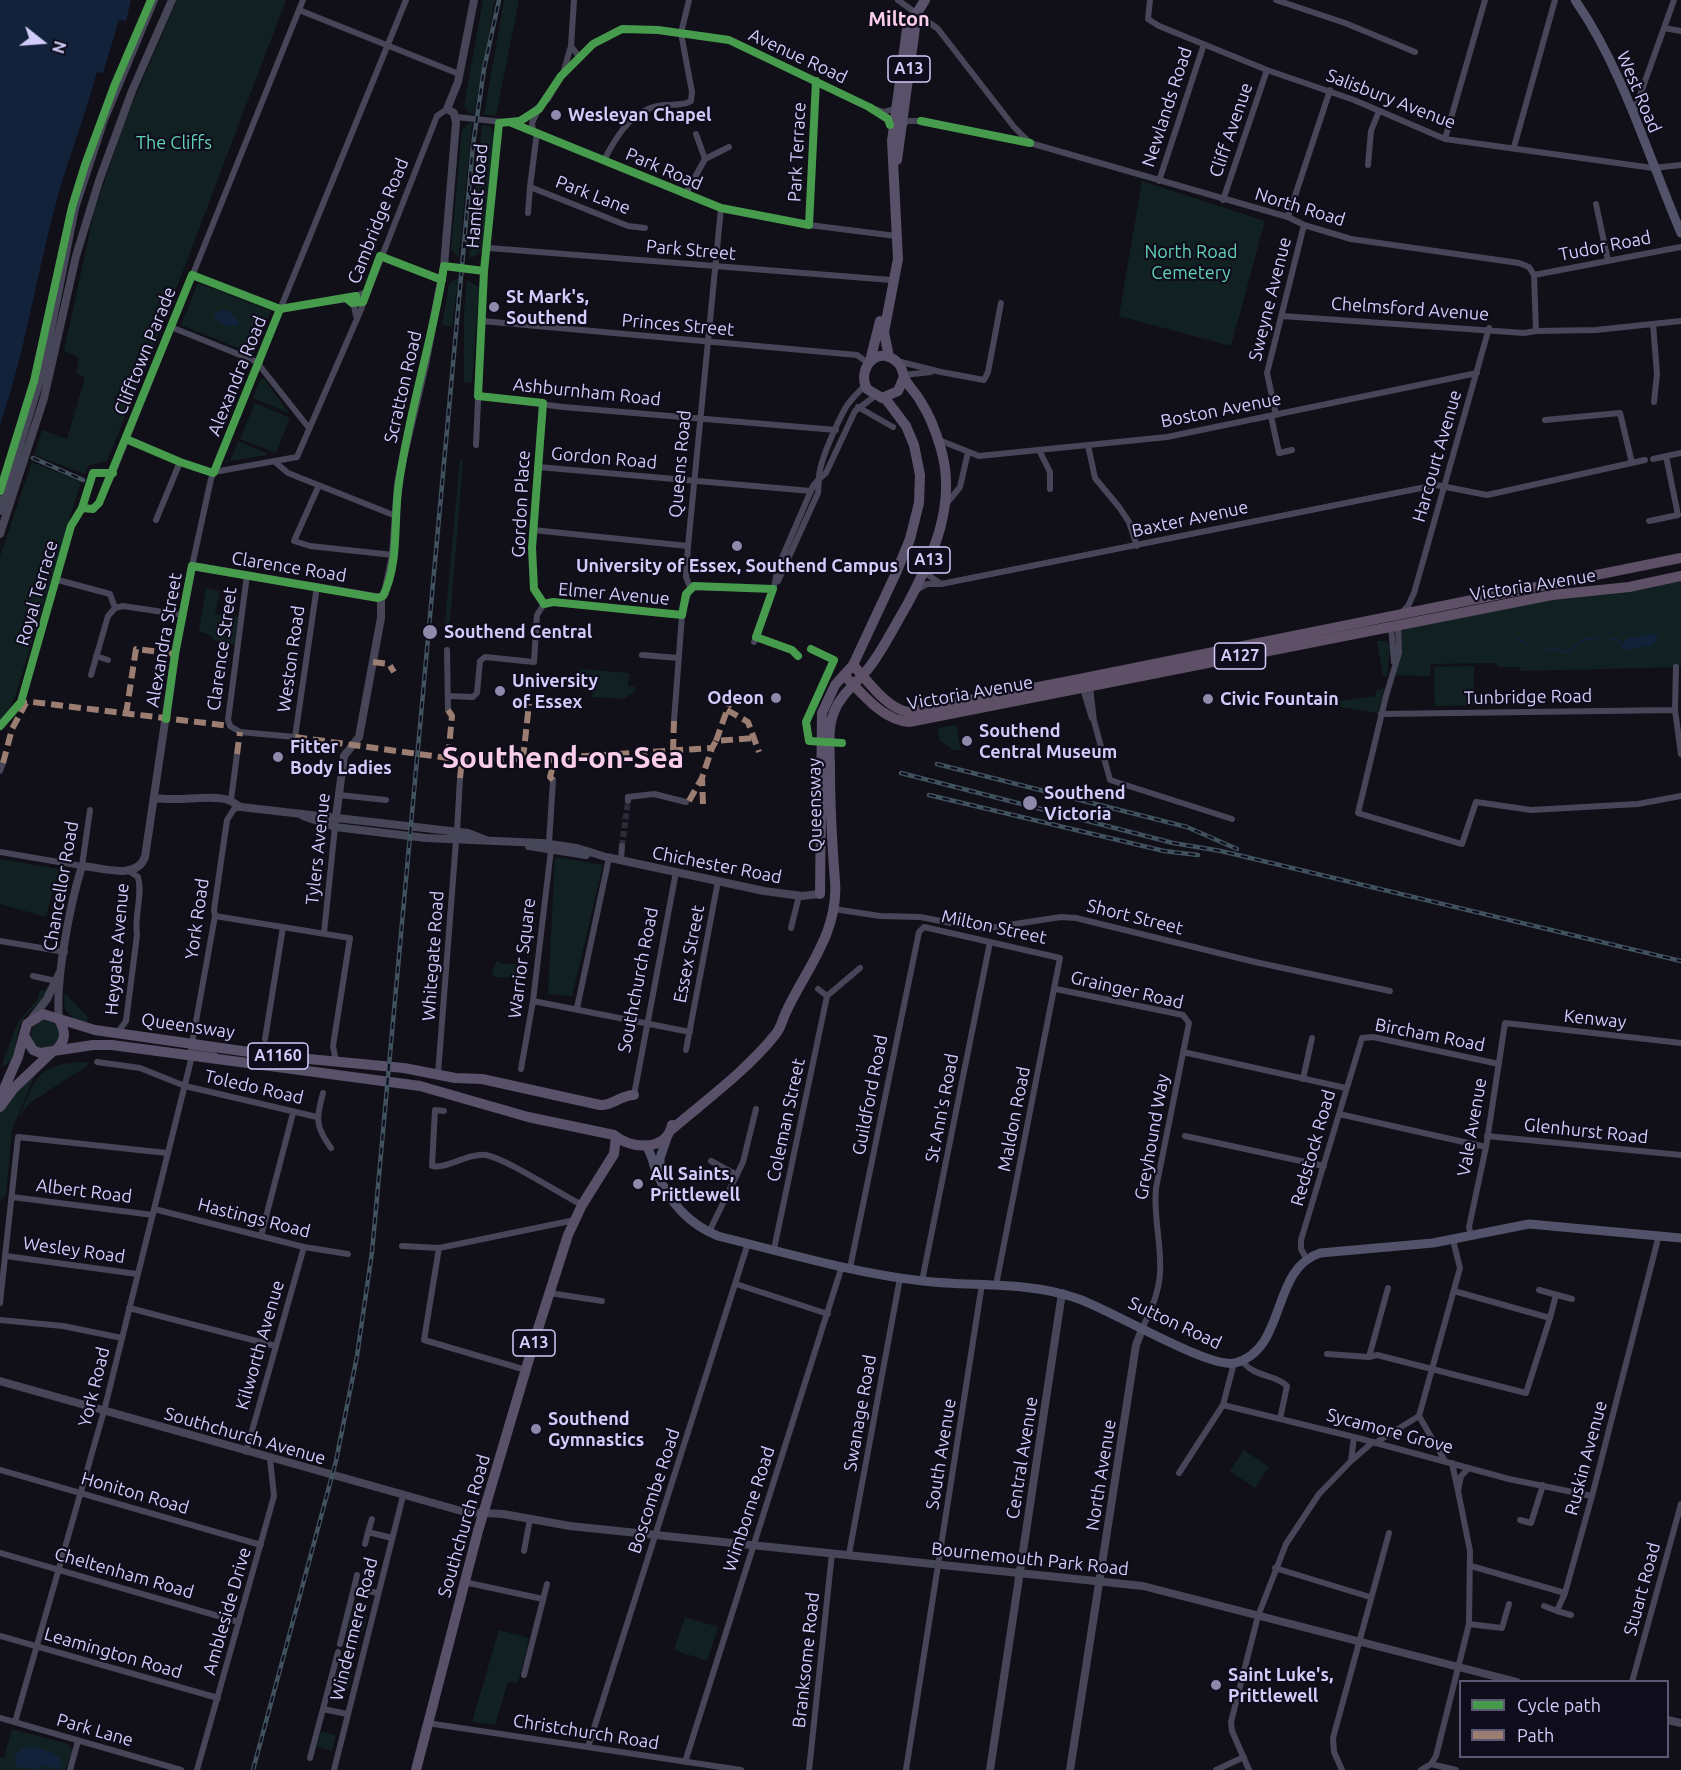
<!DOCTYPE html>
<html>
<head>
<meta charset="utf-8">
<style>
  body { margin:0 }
  #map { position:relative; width:1681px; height:1770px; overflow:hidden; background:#111018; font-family:Ubuntu,sans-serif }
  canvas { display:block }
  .legend { position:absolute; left:1459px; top:1680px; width:210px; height:78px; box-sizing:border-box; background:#0f0d1b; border:2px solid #5d5974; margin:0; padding:8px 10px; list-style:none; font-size:18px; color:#d1ccfa }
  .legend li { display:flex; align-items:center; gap:12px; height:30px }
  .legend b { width:30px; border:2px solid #5d5974 }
  .north { position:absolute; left:12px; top:12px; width:60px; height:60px; -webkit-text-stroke:4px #0f0d1b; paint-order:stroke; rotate:107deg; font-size:16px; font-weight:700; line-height:24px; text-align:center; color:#d1ccfa }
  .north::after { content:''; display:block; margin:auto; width:21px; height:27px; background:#d1ccfa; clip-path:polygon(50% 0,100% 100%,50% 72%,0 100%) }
</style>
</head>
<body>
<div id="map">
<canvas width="1681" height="1770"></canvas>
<ul class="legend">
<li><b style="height:8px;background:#469c4c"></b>Cycle path</li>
<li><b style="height:8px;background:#9b7d72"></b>Path</li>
</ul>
<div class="north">N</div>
</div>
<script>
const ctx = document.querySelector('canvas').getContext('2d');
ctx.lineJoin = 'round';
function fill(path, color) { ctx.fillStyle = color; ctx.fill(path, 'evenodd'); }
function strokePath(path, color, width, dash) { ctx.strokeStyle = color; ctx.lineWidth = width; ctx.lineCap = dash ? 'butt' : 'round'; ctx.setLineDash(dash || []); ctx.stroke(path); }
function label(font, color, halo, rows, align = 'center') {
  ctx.font = font + ' Ubuntu,sans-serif'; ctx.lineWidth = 4.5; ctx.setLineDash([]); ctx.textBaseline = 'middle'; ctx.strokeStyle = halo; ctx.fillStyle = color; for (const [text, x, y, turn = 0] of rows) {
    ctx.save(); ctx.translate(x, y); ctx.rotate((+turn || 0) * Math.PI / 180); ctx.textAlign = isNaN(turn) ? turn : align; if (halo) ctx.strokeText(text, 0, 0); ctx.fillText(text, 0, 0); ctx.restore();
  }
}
const green = new Path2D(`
  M177,0H286L167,313L107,461L88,466L85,474L34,455L42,430L67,439L85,377L76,374L79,358L64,351L94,212L127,116Z
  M483,0H495L474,114L469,113L464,106Z
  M504,0H519L496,115H484Z
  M470,123H472L459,256H457L451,249L462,130Z
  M482,125L490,126L495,133L482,250L474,257H469Z
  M1142,181L1265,221L1231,346L1119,316Z
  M455,279H458L452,327L442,325L449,284Z
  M467,280L479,287L472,383L464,382V313Z
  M198,283L271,311L253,354L181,325Z
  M264,379L265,380L289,413L253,398L260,380Z
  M255,403L290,418L276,453L240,439Z
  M238,441L266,453L267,455L230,461Z
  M460,460H463L449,633H444Z
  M32,462L81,482L16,694L9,712L0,720V556Z
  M1681,575V667L1520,671V667H1499L1494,663L1431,664L1430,676L1392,675L1396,664L1398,625Z
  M206,588L220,591L215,614L239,617L235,645L213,640L212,636L199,631Z
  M1377,641H1386L1390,646L1387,676H1383Z
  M1474,666V705L1435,706L1434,667Z
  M580,669L629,673L628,686L635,687V691L624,699L592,697L594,683L579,681Z
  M1384,688L1378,713L1340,707L1341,701L1376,696V691Z
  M956,725L961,750H953L940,741L938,728Z
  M555,857L603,865L572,996L548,994Z
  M0,859L59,869L46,917L0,904Z
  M497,961L503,964H526L525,978L494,977L492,970Z
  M47,985L49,990L47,996C39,1004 26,1012 21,1023C13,1039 22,1059 1,1067L18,1022L38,999L40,990L45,991Z
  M65,993L88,1017L87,1025C71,1018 61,1012 65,993Z
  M31 1034a14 14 0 1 1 28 0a14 14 0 1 1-28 0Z
  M89,1062L87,1066L31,1102L19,1117C38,1074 38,1063 89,1062Z
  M32,1075L34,1077L12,1130L6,1195L0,1201V1113Z
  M1244,1450L1269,1467L1255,1488L1230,1471Z
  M352,1612L367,1615L363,1631L348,1628Z
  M685,1617L718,1627L707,1661L674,1650Z
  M499,1630L529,1638L518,1683L508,1682L495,1725L472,1722Z
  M337,1670L352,1674L348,1690L333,1686Z
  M12,1729L68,1744L73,1750L65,1770H0V1757L4,1758Z
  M321,1732L336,1735L332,1751L317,1747Z`);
const water = new Path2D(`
  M0,0H131L126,21L119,20L103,73L97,72C85,116 68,158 56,203C36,277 25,353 0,425Z
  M222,310L229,311L238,320V325C227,327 218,325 213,314Z
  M1654,634L1658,638L1652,645L1627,650L1621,647L1628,638Z
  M31,1747L46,1750V1755L50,1751L61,1759L59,1770L44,1765L39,1768L45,1770L16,1767L15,1754L23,1748Z`);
const stream = new Path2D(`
  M1518,639L1526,644
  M1611,639H1617L1621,645
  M1543,651L1554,649L1568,652L1584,640L1598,637`);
const minorTunnel = new Path2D(`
  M622,846L628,801`);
const minor = new Path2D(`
  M574,0L571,46L580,58
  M898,0L938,29L1014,127L1030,143L1288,217L1304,225L1351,239L1519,263L1529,267L1534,275L1536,331L1596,330L1681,321
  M1150,0L1148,19L1159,26L1267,70L1354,100L1445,139L1653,168L1681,165
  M1276,0L1345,23L1415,52
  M299,10L459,74
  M1664,28L1681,31
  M564,70L571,46
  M1634,112L1674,0
  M456,117L512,123L525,118L548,99L561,76L593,44L622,29L658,30L729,40L869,107L884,112L896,108
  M512,123L721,208L809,225L896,236
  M902,124L908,121H921L1029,143
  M533,131L532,123L537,112
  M537,132L530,187L628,226L645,228
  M696,134L705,159
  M1445,139L1485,0
  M1514,147L1555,0
  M604,160C617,135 633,108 664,105C672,104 684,106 691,101L692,92L681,33L689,0
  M1368,165L1371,131L1379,111
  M1159,181L1204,44
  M685,195L705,159L729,147
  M1223,200L1267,70
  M1596,204L1608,261
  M528,213L530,187
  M1288,217L1330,90
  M809,225L816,81
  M489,248L891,280
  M380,256L442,280
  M444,266L484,271
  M192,275L280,309
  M1534,275L1681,247
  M347,299L354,306L356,316
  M280,309L347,299L366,292
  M1282,316L1524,333L1536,331
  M482,321L857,355L868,363
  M1653,324L1657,374L1654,402
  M171,327L260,363
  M897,361L941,372L984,380L988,372L1001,303
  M259,365L309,428
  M904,375L931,372
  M478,396L563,407L836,430
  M543,403L532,548L534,589L544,604
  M858,407L893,427
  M1276,415L1267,373L1304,225
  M1271,416L1279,453L1292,450
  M1545,420L1620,413L1632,463
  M126,439L180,462L213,473
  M939,440L979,456L1167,437L1477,373
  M476,445L484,271L499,123
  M1088,445L1095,478L1119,507L1129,522L1137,546
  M1039,450L1050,472V489
  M1653,459L1681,453
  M275,462L288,473L396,516
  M538,467L811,491
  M214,472L297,457L360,312L437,116L447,109
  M113,473H93L82,508L93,509L99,503L113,473L303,0
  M319,485L294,541L310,546L393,555
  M947,503L960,487L968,452
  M156,520L180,462
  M1649,521L1678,515L1666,456
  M533,530L688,546
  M192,566L211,479L406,0
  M247,575L228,720L230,726L240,732L295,737L317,586
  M58,580L110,594L115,608
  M778,581L818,493L819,479L826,473L855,411L875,396
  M941,584L1436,485L1487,495L1645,460
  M690,587L773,589
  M916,590L927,584H941L928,575V566
  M544,604L553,602L682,615
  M1401,613L1408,606L1414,593L1489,328
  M1398,625L1399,653L1386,696L1358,813L1462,844L1476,802L1531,810L1638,804L1681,796
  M1391,626L1394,662
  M754,642L774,587L778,567L813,486L819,479C818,464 838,421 846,407C851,399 859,392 865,385
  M447,650L448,710
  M642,655L679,658
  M96,656L108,660
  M1676,667L1675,710L1681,754
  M91,675L108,616L115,608L123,606L183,615
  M1090,687L1094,721L1110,780L1232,819
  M1083,689L1092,718
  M449,696L473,697L477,693L480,661L485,657L534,662L537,615L544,604
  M1381,714L1675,710
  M674,721L682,615L690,587L686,577L688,546L721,208
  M0,726L21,702L71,526
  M0,771L3,763
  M339,795L386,800
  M231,800L237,754
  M628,801V797L654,794L686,802
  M457,832L460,778
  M549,843L553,780
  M0,852L82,866L90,810
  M621,860L622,846
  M834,909L880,916L920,917L982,929L1061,917L1076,918L1255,962L1390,991
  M215,916L350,938L333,1046L336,1061
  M791,928L799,896
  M324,933L336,817
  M0,941L65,952
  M33,976L60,982
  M818,989L827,996L860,968
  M1056,989L1183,1015L1189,1023L1156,1188C1153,1217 1162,1245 1160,1273C1159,1292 1151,1310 1143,1327
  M533,1001L690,1032
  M577,1008L609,858
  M118,1032L126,1021L137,935C134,916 143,895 138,877L129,871
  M265,1039L283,927
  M686,1050L718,881
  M1183,1052L1346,1088
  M215,1055L191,1049L215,916L214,910L227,820L234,809L241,807
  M97,1062L140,1068L185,1086L317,1117
  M521,1069L533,1001L551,850
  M438,1074L456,841
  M1303,1079L1312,1038
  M323,1093C316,1119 315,1126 331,1148
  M634,1095L676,872
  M444,1111L435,1110L432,1166C445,1170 467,1153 486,1155C507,1159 560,1194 582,1205
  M1339,1114L1486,1147
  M1185,1136L1324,1166
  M1487,1136L1681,1155
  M711,1161L737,1175
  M12,1197L153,1215
  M154,1209L304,1247L348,1254
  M709,1232L743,1162L756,1109
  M261,1236L293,1113
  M1471,1236L1469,1227L1486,1147L1505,1023L1681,1043
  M402,1246L439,1248
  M774,1249L827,996
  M6,1256L137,1274
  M1307,1260L1301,1249V1240L1362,1038L1373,1037L1499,1064
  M850,1268L919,932L924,927L1060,958L996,1285
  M922,1281L990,942
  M736,1284L828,1314
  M1388,1288L1369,1357L1377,1355L1526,1393L1550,1318L1454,1291
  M1539,1290L1572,1299
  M549,1293L602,1301
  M0,1303L18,1137L167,1153
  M129,1308L276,1346
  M1550,1318L1556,1295
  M0,1320L63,1326L122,1338
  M1327,1354L1369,1357
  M1241,1360C1256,1379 1274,1373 1287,1386L1280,1419
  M1234,1363L1223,1405L1354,1437L1509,1479L1592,1496
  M526,1370L424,1340L439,1248L575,1220
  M1354,1437L1351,1461L1373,1442
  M1375,1443L1419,1416
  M246,1452L304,1247
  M1445,1461L1419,1416L1460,1268L1453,1240
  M1452,1463L1458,1491L1461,1476L1469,1468
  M0,1470L261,1545
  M1179,1473L1223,1405
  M372,1519L368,1532L392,1538
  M1520,1520L1531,1523L1543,1485
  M365,1544L368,1532
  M524,1551L530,1519
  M0,1553L239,1622
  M849,1554L900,1278
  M1471,1566L1565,1593L1592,1496L1659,1235
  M1275,1568L1370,1597
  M464,1582L543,1599
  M354,1588L357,1575
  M1544,1606L1557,1611L1565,1593
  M1557,1611L1571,1615
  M1469,1624L1502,1628L1509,1604
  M0,1636L218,1698
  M340,1644L354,1588L378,1593
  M524,1675L547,1584
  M1632,1682L1681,1504
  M323,1709L338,1652
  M0,1718L181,1770
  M15,1722L104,1411L192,1056
  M427,1723L741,1770
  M588,1747L748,1243
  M310,1758L323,1709L347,1714
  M685,1762L842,1266
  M1431,1764L1456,1770
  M70,1770L78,1741
  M197,1770L274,1496L270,1459
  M334,1770L403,1496
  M809,1770L832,1553
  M906,1770L982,1284
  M1216,1770L1244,1757
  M1249,1770L1232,1731L1231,1722L1258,1616L1286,1544L1319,1494L1351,1461
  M1342,1770L1334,1752L1333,1738L1389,1533
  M1421,1770L1431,1764L1436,1756L1469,1624L1470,1551L1458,1491`);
const tertiary = new Path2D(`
  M0,511L43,370L75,208L104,120L154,0
  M0,534L44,398L76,256L99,181L132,91L172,0
  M155,798C177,802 211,794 228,800C233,801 236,805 241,807L468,833L486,840
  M303,816L335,827L426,838L542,843L577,848L609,858
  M336,817L344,756L359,737L381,618V598L385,593L393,555L398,484L404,454L425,365L444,266L456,123L454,113L447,109L458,82L474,0
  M529,846L586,855
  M606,857L764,891L802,896L820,894
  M59,1020C55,981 70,904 82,866C101,867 136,881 145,857L175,654L192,566L381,598
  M29,1022L47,999L59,974
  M0,1381L465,1512L503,1514L570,1526L1143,1586L1517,1682
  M1668,1720L1681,1723
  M990,1770L1062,1293
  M1070,1770L1136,1345L1143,1327`);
const secondary = new Path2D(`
  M1575,0C1623,69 1648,156 1681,233
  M645,1145C652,1152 652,1162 656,1171C668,1200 688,1224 718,1236C786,1253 854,1273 923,1281C974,1287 1027,1281 1076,1298C1110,1309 1208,1369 1235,1363C1287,1350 1270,1269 1320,1253L1433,1243L1529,1224L1681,1238
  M660,1174V1158L668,1135`);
const primary = new Path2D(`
  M897,160L917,13
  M889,357L884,332L898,259L892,141L907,29L925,0
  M870,361L880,321
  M820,894L822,713L835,685L853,665L896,573L910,539L919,503L920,475L914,445L906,426L885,398
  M25,1037L33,1050L40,1053L93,1045H112L420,1086L528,1117L614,1135C630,1149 666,1152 672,1125
  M56,1050C66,1040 66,1032 59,1020
  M0,1098L18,1057L27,1024L43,1014L95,1030L277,1056L404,1068L455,1078L482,1079L600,1105C613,1106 620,1095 634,1095
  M0,1107L14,1088L52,1052
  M671,1130C706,1100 746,1071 775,1035C782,1027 782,1019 787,1010C807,968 839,931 835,881C832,843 830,806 830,768C830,750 827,730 834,712C841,693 859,682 871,665C885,646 895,625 907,605C933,556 957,505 941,449C936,432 931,417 921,402C917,394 909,387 905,379C902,373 903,367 897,362C878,344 856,369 867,389L882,398L898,391L904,377
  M416,1770L478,1531L537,1332L568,1235L582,1205L614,1154L616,1137`);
const trunk = new Path2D(`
  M853,665C867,680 887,709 908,712C1166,663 1423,610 1681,558
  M844,675C862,693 882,720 909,722L1552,595L1629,587L1681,576`);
const rail = new Path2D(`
  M33,458L83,480
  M937,764L1187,827L1237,849
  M901,773L1173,843L1221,851L1681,961
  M929,795L1164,851L1198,855
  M253,1770L336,1461L357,1356L372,1252L473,145L484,69L499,0`);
const quiet = new Path2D(`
  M373,662L389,664L394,672
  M448,710L452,716L448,758
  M727,710L748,722L759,752
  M126,714L136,649L175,654
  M295,737L462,760L555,758L712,748L716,741L753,738
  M716,741L731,699
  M673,751L674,721
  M237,754L240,732
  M523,759L529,704
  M3,763L12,729L26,703L32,702L230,726
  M460,778L462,760
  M553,780L550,777L555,758
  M689,801L702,778
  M703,804L702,778L712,748`);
const cycleway = new Path2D(`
  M921,121L1030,143
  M512,123L721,208L809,225L816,81
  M347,299L352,303L363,302L380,256L442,280
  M280,309L356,296
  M126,439L180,462L213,473
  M214,472L280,309
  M0,491L34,381L72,207L85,165L115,84L151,0
  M82,508L93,509L99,503L192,275L280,309
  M544,604L534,589L532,548L543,403L478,396L484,271L499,123L520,121L539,109L561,76L593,44L622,29L658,30L729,40L869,107L888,119L890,125
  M544,604L553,602L682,615L686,594L694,586L773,589L756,637L792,650L798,656
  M811,649L834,660L806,722L809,741L842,743
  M166,719L175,654L192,566L378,598L383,596C400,562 393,519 399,483C409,410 433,339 444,266L484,271
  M0,726L21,702L71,526L82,508L93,473H113`);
const markers = [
  [556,115,6,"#8e8aab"],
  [494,307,6,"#8e8aab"],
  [737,546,6,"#8e8aab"],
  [430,632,8,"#8e8aab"],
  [500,691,6,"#8e8aab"],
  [776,698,6,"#8e8aab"],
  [1208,699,6,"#8e8aab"],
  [967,741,6,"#8e8aab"],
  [278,757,6,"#8e8aab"],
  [1030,803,8,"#8e8aab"],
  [638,1184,6,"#8e8aab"],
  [536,1429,6,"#8e8aab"],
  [1216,1685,6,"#8e8aab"]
];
const shields = [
  [909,69,42],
  [929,560,42],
  [1240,656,51],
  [278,1056,60],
  [534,1343,42]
];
const shieldNames = [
  ["A13",909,69],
  ["A13",929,560],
  ["A127",1240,656],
  ["A1160",278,1056],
  ["A13",534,1343]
];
const streetNames = [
  ["Avenue Road",798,56,25],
  ["West Road",1639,92,67],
  ["Salisbury Avenue",1391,99,21],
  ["Newlands Road",1167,107,-72],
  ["Cliff Avenue",1231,130,-71],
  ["Park Terrace",797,152,-87],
  ["Park Road",664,169,23],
  ["Park Lane",593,195,21],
  ["Hamlet Road",477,196,-85],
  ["North Road",1300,207,17],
  ["Cambridge Road",378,221,-68],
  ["Tudor Road",1605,246,-11],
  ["Park Street",691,250,5],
  ["Sweyne Avenue",1270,299,-76],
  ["Chelmsford Avenue",1410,309,4],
  ["Princes Street",678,325,5],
  ["Clifftown Parade",145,351,-68],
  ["Alexandra Road",237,376,-68],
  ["Scratton Road",403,387,-77],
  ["Ashburnham Road",587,392,6],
  ["Boston Avenue",1221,410,-11],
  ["Harcourt Avenue",1437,456,-74],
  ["Gordon Road",604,458,5],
  ["Queens Road",680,464,-85],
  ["Gordon Place",521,504,-87],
  ["Baxter Avenue",1190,519,-12],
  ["Clarence Road",289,567,9],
  ["Victoria Avenue",1533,585,-9],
  ["Royal Terrace",37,593,-74],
  ["Elmer Avenue",614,594,5],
  ["Alexandra Street",164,640,-80],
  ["Clarence Street",222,649,-82],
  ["Weston Road",291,659,-82],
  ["Victoria Avenue",970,693,-10],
  ["Tunbridge Road",1528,697,-1],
  ["Queensway",815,805,-91],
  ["Tylers Avenue",318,849,-84],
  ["Chichester Road",717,865,11],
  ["Chancellor Road",61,886,-80],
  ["Short Street",1135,917,14],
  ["York Road",197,919,-82],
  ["Milton Street",994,927,12],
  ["Heygate Avenue",117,949,-85],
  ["Essex Street",689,954,-79],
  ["Whitegate Road",433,956,-86],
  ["Warrior Square",522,958,-83],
  ["Southchurch Road",638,980,-79],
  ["Grainger Road",1127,990,13],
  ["Kenway",1595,1019,6],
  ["Queensway",188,1026,8],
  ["Bircham Road",1430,1035,11],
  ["Toledo Road",254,1087,13],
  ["Guildford Road",870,1095,-79],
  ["St Ann's Road",942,1108,-79],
  ["Maldon Road",1014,1119,-79],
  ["Coleman Street",786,1120,-78],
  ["Vale Avenue",1472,1127,-80],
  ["Glenhurst Road",1586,1131,6],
  ["Greyhound Way",1152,1137,-80],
  ["Redstock Road",1313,1148,-74],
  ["Albert Road",84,1191,7],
  ["Hastings Road",254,1218,14],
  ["Wesley Road",74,1250,8],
  ["Sutton Road",1175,1323,25],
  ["Kilworth Avenue",260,1345,-74],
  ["York Road",94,1387,-76],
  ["Swanage Road",860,1413,-80],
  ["Sycamore Grove",1390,1431,15],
  ["Southchurch Avenue",245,1436,16],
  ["South Avenue",941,1454,-81],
  ["Central Avenue",1022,1458,-81],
  ["Ruskin Avenue",1586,1458,-75],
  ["North Avenue",1101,1475,-81],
  ["Boscombe Road",654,1491,-72],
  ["Honiton Road",135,1493,16],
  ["Wimborne Road",749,1509,-72],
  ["Southchurch Road",464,1526,-74],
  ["Bournemouth Park Road",1030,1559,6],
  ["Cheltenham Road",124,1573,16],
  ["Stuart Road",1642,1589,-75],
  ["Ambleside Drive",227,1611,-74],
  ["Windermere Road",354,1629,-76],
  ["Leamington Road",113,1653,16],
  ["Branksome Road",806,1660,-84],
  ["Park Lane",95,1730,16],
  ["Christchurch Road",586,1732,9]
];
const poiNames = [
  ["Wesleyan Chapel",568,115],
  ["St Mark's,",506,297],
  ["Southend",506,318],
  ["University of Essex, Southend Campus",737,566,"center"],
  ["Southend Central",444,632],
  ["University",512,681],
  ["of Essex",512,702],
  ["Odeon",764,698,"right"],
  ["Civic Fountain",1220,699],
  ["Southend",979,731],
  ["Central Museum",979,752],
  ["Fitter",290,747],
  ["Body Ladies",290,768],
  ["Southend",1044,793],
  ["Victoria",1044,814],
  ["All Saints,",650,1174],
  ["Prittlewell",650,1195],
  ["Southend",548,1419],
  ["Gymnastics",548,1440],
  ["Saint Luke's,",1228,1675],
  ["Prittlewell",1228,1696]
];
const parkNames = [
  ["The Cliffs",174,143],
  ["North Road",1191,252],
  ["Cemetery",1191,273]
];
const neighbourhoodNames = [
  ["Milton",899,19]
];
const townNames = [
  ["Southend-on-Sea",563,758]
];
fill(green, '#112122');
fill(water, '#12223b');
strokePath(stream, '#12223b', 2);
strokePath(minorTunnel, '#2e2c3a', 6, [6, 3]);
strokePath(minor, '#474658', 6);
strokePath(tertiary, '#474658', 8);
strokePath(secondary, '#53526b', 9);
strokePath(primary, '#595069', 10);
strokePath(trunk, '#5e5066', 10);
strokePath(rail, '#41525f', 4.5);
strokePath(rail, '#0f0d1b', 2, [7]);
strokePath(quiet, '#9b7d72', 6, [12, 6]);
strokePath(cycleway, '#469c4c', 8);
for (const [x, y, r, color] of markers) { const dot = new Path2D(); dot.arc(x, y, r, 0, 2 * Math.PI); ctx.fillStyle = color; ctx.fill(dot); strokePath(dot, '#0f0d1b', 2); }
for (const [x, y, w] of shields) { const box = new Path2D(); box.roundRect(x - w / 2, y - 13, w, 26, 4.5); ctx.fillStyle = '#0f0d1b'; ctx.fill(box); strokePath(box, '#d1ccfa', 1.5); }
label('bold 16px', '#d1ccfa', null, shieldNames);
label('18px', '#d1ccfa', '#0f0d1b', streetNames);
label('bold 18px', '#d1ccfa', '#0f0d1b', poiNames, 'left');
label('18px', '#61d1b4', '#0f0d1b', parkNames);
label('bold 20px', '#faceea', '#0f0d1b', neighbourhoodNames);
label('bold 30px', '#faceea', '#0f0d1b', townNames);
</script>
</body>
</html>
